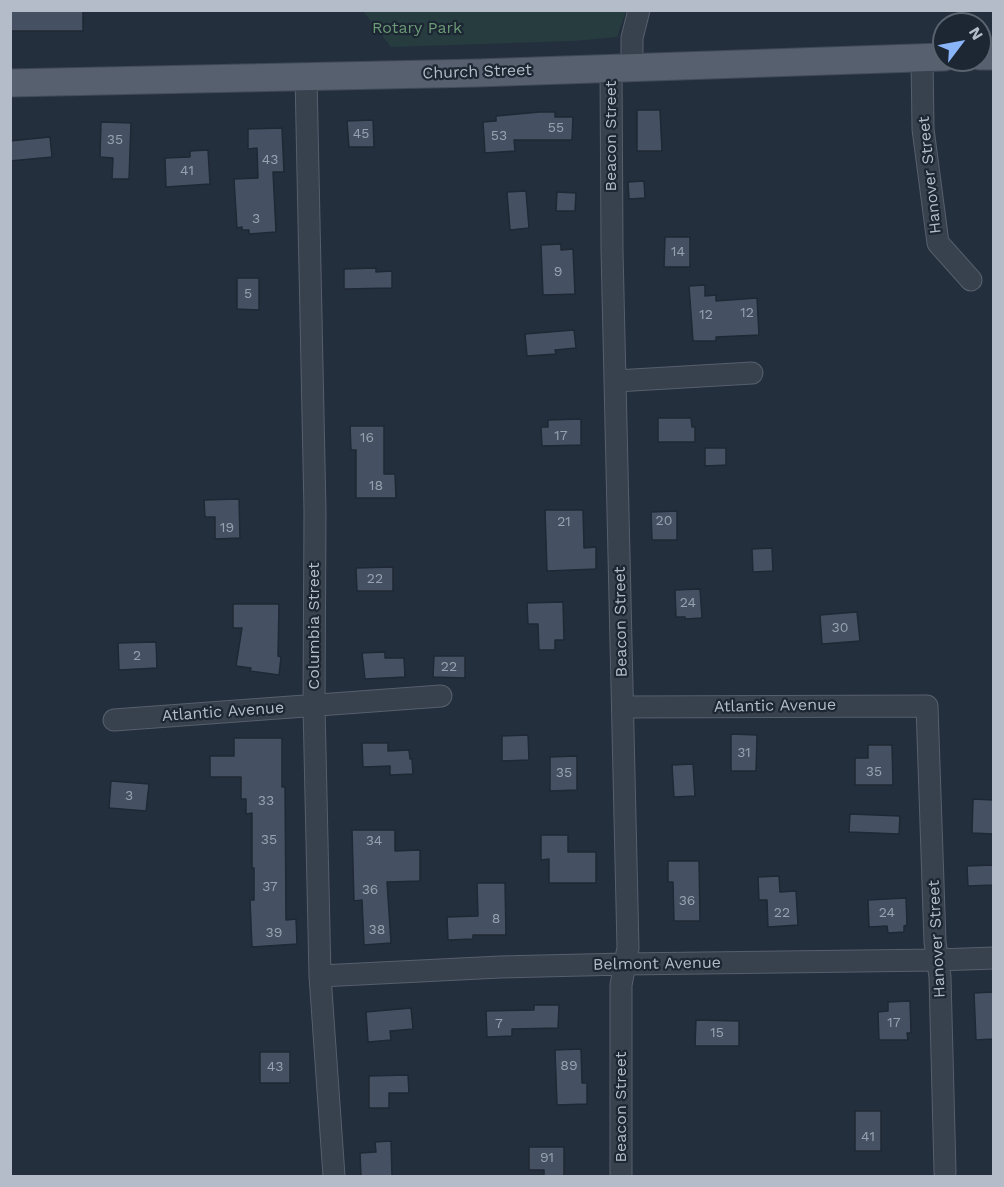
<!DOCTYPE html>
<html>
<head>
<meta charset="utf-8">
<style>
  body { margin:0 }
  #map { position:relative; width:1004px; height:1187px; overflow:hidden; background:#242f3e; font-family:"Work Sans",sans-serif }
  canvas { display:block }
  .frame { position:absolute; inset:0; border:12px solid #b4bcc9; pointer-events:none }
  .north { position:absolute; left:932px; top:12px; width:60px; height:60px; box-sizing:border-box; background:#1d2633; border:2px solid #59626f; border-radius:50%; rotate:58deg; font-size:16px; font-weight:700; line-height:24px; text-align:center; color:#b4bcc9 }
  .north::after { content:''; display:block; margin:auto; width:21px; height:27px; background:#8ab4f8; clip-path:polygon(50% 0,100% 100%,50% 72%,0 100%) }
</style>
</head>
<body>
<div id="map">
<canvas width="1004" height="1187"></canvas>
<div class="frame"></div>
<div class="north">N</div>
</div>
<script>
const ctx = document.querySelector('canvas').getContext('2d');
ctx.lineJoin = 'round';
function fill(path, color) { ctx.fillStyle = color; ctx.fill(path, 'evenodd'); }
function strokePath(path, color, width, dash) { ctx.strokeStyle = color; ctx.lineWidth = width; ctx.lineCap = dash ? 'butt' : 'round'; ctx.setLineDash(dash || []); ctx.stroke(path); }
function label(font, color, halo, rows, align = 'center') {
  ctx.font = font + ' "Work Sans",sans-serif'; ctx.lineWidth = 4.5; ctx.setLineDash([]); ctx.textBaseline = 'middle'; ctx.strokeStyle = halo; ctx.fillStyle = color; for (const [text, x, y, turn = 0] of rows) {
    ctx.save(); ctx.translate(x, y); ctx.rotate((+turn || 0) * Math.PI / 180); ctx.textAlign = isNaN(turn) ? turn : align; if (halo) ctx.strokeText(text, 0, 0); ctx.fillText(text, 0, 0); ctx.restore();
  }
}
const green = new Path2D(`
  M363,11H626L617,37L573,41L391,47Z`);
const building = new Path2D(`
  M10,10H83V31H10Z
  M637,110H660L662,151H637Z
  M540,112H555V117H573L572,140H514L515,151L485,153L483,122L496,121V116Z
  M373,120L374,147H349L347,121Z
  M101,122L131,123L129,179H112L113,158L100,157Z
  M282,128L284,172H273L276,232L249,234V230H242V227L237,228L234,179L258,178L257,148L248,149V129Z
  M50,137L52,157L10,161V141Z
  M208,150L210,184L166,187L165,158L190,157V151Z
  M644,181L645,198L629,199L628,182Z
  M526,191L529,228L510,230L507,192Z
  M557,192L576,193L575,211H556Z
  M665,237H690V267H664Z
  M561,244V250L573,249L575,294L543,295L541,245Z
  M376,268V272L392,271V288L344,289V269Z
  M237,278H259V310L237,309Z
  M705,285V296L716,295V301L757,298L759,335L716,337V341H693L689,286Z
  M574,330L576,348L555,350L556,354L527,356L525,334Z
  M658,418H691L692,427H695V442H658Z
  M581,419V445L542,446L541,427H548V420Z
  M350,426H384V474H395L396,498H356V450H351Z
  M705,448H726V465L705,466Z
  M239,499L240,538L215,539V517H205L204,500Z
  M545,510H583L584,548L596,547V569L547,571Z
  M677,511V540H652L651,512Z
  M772,548L773,571L753,572L752,549Z
  M393,567V591H357L356,568Z
  M700,589L702,618L685,619V617H676L675,590Z
  M563,602L564,640H555V650H539L538,624H528L527,603Z
  M233,604H279L278,656L281,657L279,675L250,671L251,668L236,666L242,628H233Z
  M857,612L860,641L822,644L820,615Z
  M156,642L157,668L119,670L118,643Z
  M385,652V658H404L405,677L365,679L362,653Z
  M434,656H465V678L433,677Z
  M731,734L757,735L756,771H731Z
  M528,735L529,760L502,761V736Z
  M234,738H282V787H285L286,920L296,919L297,944L252,947L250,900H254V868H252V813L246,814V799H241V777H210V756H234Z
  M362,743H388V751L409,750L410,759H412L413,774L390,775V766L363,767Z
  M868,745H892L893,785H855V758H868Z
  M577,756V790L550,791V757Z
  M693,764L695,796L674,797L672,765Z
  M111,781L149,784L146,811L109,808Z
  M973,799L993,800V834L972,833Z
  M850,814L900,816L899,834L849,832Z
  M352,830H395V851L420,850V881L387,882L391,943L364,945L362,900L354,901Z
  M541,835H568V852H596V883H549V859L541,860Z
  M668,861H699L700,921H674L673,882H668Z
  M993,865V885L968,886L967,866Z
  M779,876L780,892L796,891L798,925L768,927L767,900H759L758,877Z
  M477,883H505L506,935H473V939L448,940L447,917L478,916Z
  M906,898L907,925L904,926V932L888,933L887,926L869,927L868,900Z
  M993,992V1039L976,1040L974,993Z
  M910,1001L911,1033H907L908,1040H879L878,1012L888,1011V1002Z
  M534,1005H559L558,1028L512,1029V1036L487,1037L486,1011L534,1010Z
  M411,1008L413,1029L390,1031L391,1040L368,1042L366,1012Z
  M696,1020L739,1021V1046H695Z
  M581,1049L582,1083H587V1104L557,1105L555,1050Z
  M260,1052H290V1083H260Z
  M408,1075L409,1093H389V1108H369V1076Z
  M855,1111H881V1151H855Z
  M391,1141L392,1176H361L360,1153L376,1152L375,1142Z
  M529,1147H564V1176H544V1170H529Z`);
const minor = new Path2D(`
  M922,57L923,129L938,243L971,280
  M611,67L612,250L628,948L621,985V1176
  M632,67V38L639,10
  M306,76L315,511L314,706L320,976L334,1176
  M616,381L752,373
  M623,707L927,706L935,942L940,977L945,1172
  M114,720L441,696
  M320,976L500,967L625,964L937,960L994,958`);
const major = new Path2D(`
  M980,56H994
  M10,83L477,73L944,57`);
const numberNames = [
  ["55",556,128],
  ["45",361,134],
  ["53",499,136],
  ["35",115,140],
  ["43",270,160],
  ["41",187,171],
  ["3",256,219],
  ["14",678,252],
  ["9",558,272],
  ["5",248,294],
  ["12",747,313],
  ["12",706,315],
  ["17",561,436],
  ["16",367,438],
  ["18",376,486],
  ["20",664,521],
  ["21",564,522],
  ["19",227,528],
  ["22",375,579],
  ["24",688,603],
  ["30",840,628],
  ["2",137,656],
  ["22",449,667],
  ["31",744,753],
  ["35",874,772],
  ["35",564,773],
  ["3",129,796],
  ["33",266,801],
  ["35",269,840],
  ["34",374,841],
  ["37",270,887],
  ["36",370,890],
  ["36",687,901],
  ["22",782,913],
  ["24",887,913],
  ["8",496,919],
  ["38",377,930],
  ["39",274,933],
  ["17",894,1023],
  ["7",499,1024],
  ["15",717,1033],
  ["89",569,1066],
  ["43",275,1067],
  ["41",868,1137],
  ["91",547,1158]
];
const parkNames = [
  ["Rotary Park",417,28]
];
const streetNames = [
  ["Church Street",477,72,-2],
  ["Beacon Street",611,136,-90],
  ["Hanover Street",930,175,-96],
  ["Beacon Street",621,622,-91],
  ["Columbia Street",314,626,-90],
  ["Atlantic Avenue",775,706,-1],
  ["Atlantic Avenue",223,712,-4],
  ["Hanover Street",937,939,-93],
  ["Belmont Avenue",657,964,-1],
  ["Beacon Street",621,1107,-90]
];
fill(green, '#263c3f');
fill(building, '#455162');
strokePath(building, '#1f2835', 1.5);
strokePath(minor, '#565f6c', 23);
strokePath(major, '#414a57', 29);
strokePath(minor, '#38414e', 21);
strokePath(major, '#56606e', 27);
label('14px', '#98a1af', null, numberNames);
label('16px', '#6b9a76', '#1d2633', parkNames);
label('16px', '#b4bcc9', '#1d2633', streetNames);
</script>
</body>
</html>
